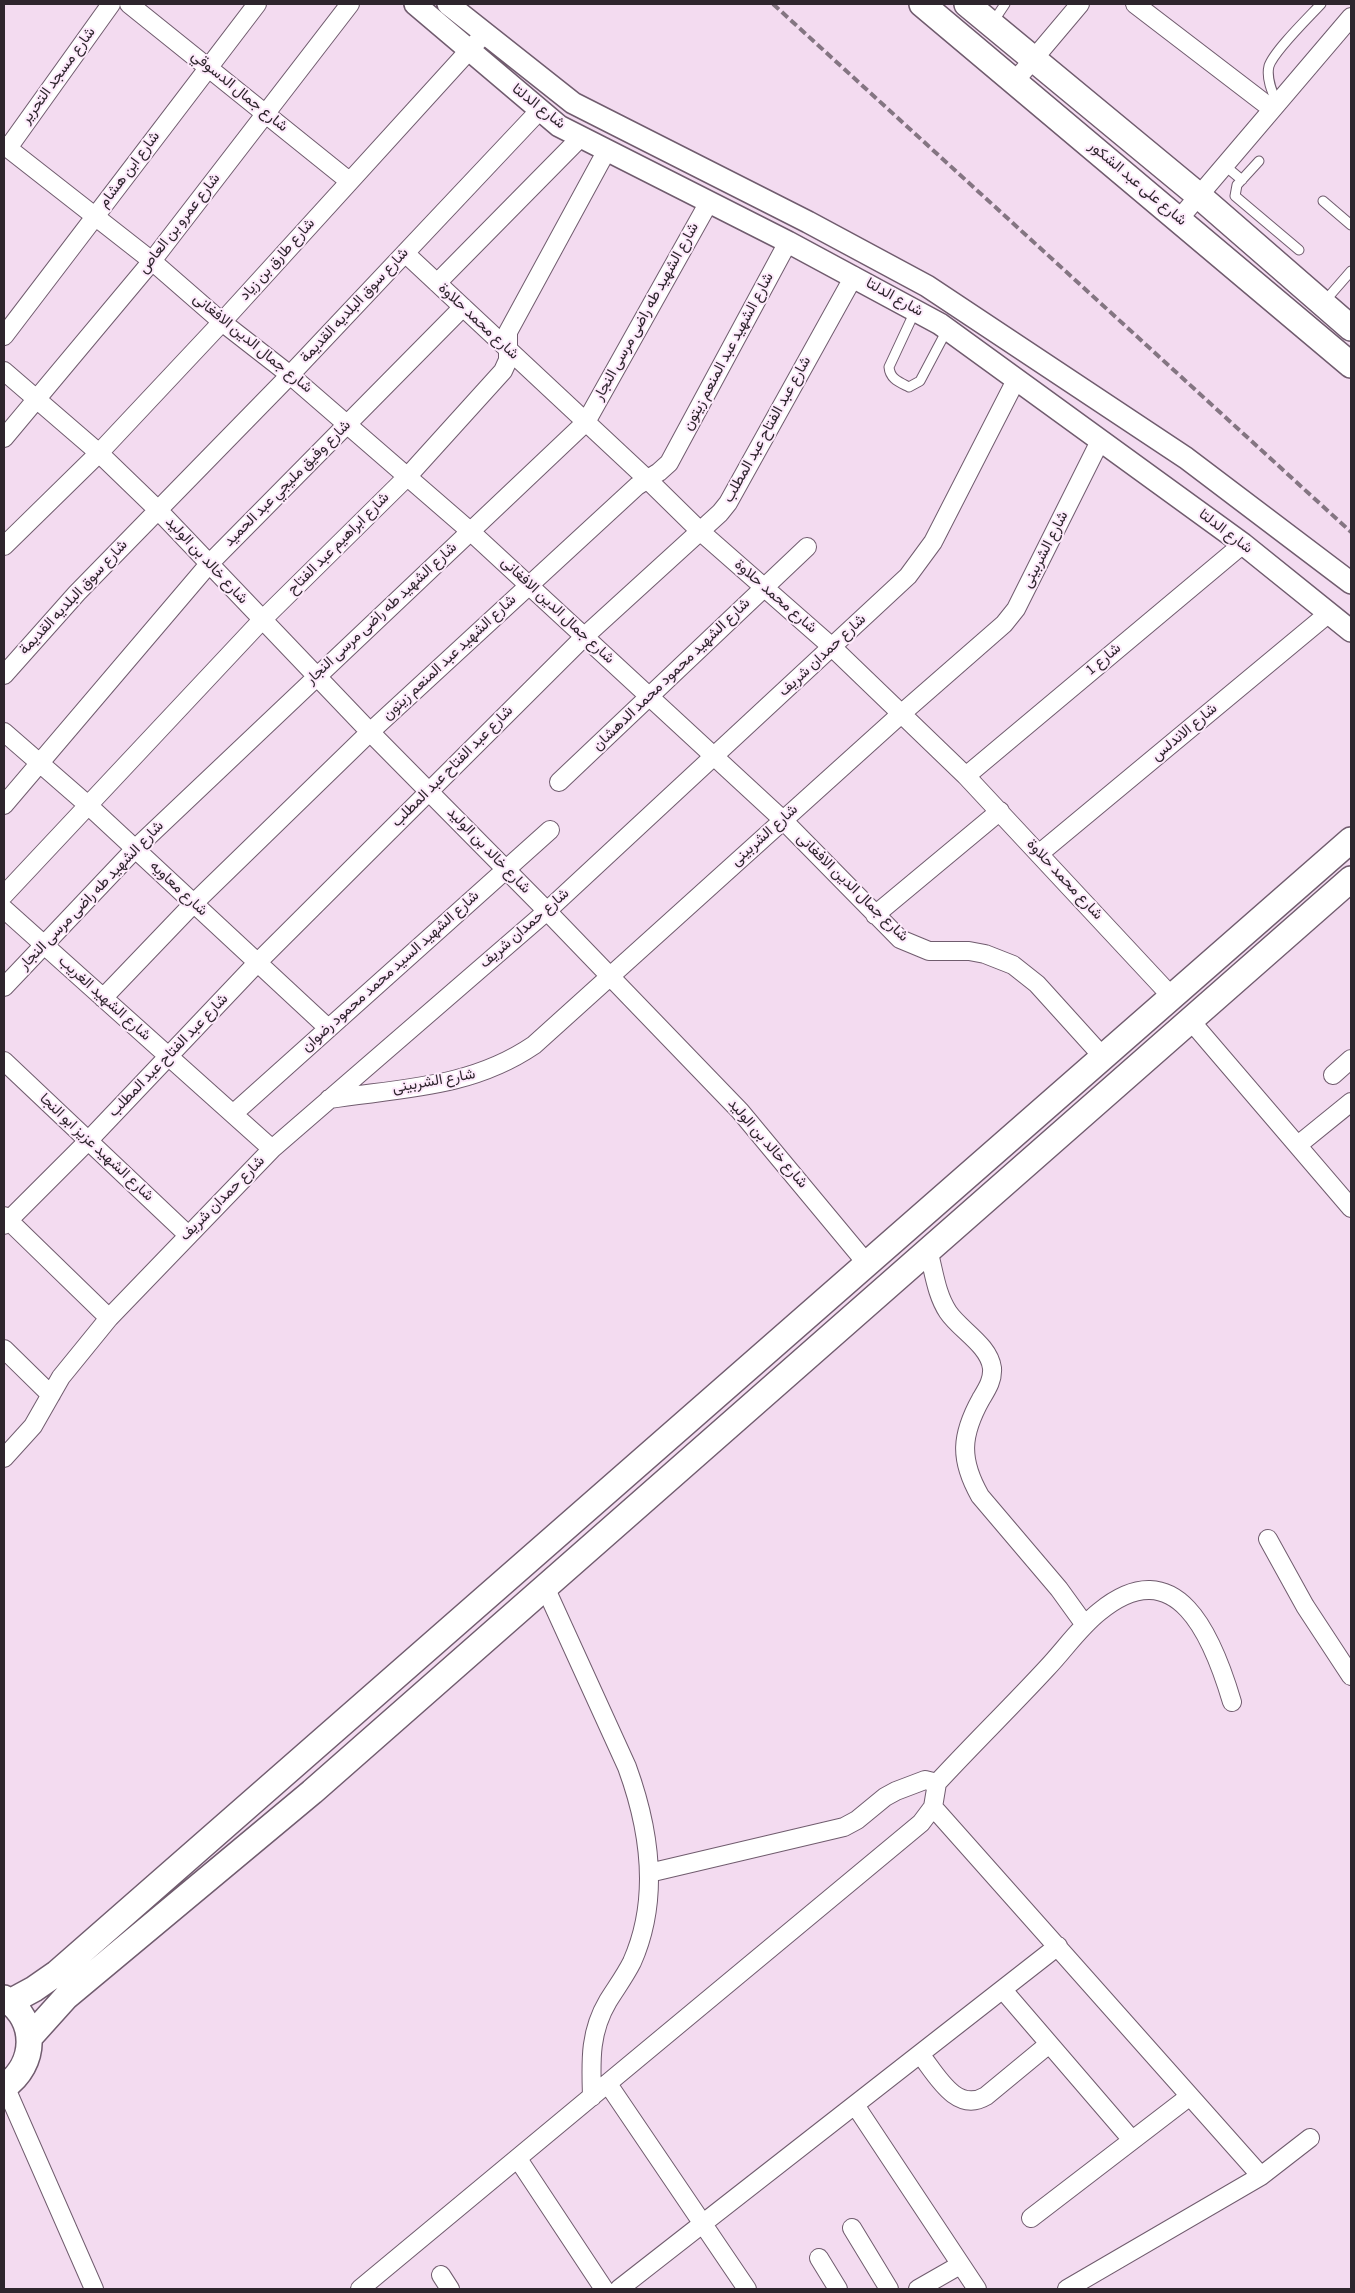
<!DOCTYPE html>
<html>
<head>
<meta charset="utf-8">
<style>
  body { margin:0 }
  #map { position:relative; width:1355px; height:2293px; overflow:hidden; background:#f3dbf0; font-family:"Source Sans 3",sans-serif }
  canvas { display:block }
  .frame { position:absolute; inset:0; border:5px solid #2e252d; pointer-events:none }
</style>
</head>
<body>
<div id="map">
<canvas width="1355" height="2293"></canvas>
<div class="frame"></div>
</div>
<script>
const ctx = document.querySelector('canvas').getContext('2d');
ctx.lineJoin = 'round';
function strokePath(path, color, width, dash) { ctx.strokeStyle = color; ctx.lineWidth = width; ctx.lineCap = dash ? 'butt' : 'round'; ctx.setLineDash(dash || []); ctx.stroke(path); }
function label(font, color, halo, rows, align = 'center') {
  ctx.font = font + ' "Source Sans 3",Vazirmatn,sans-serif'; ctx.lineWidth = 4; ctx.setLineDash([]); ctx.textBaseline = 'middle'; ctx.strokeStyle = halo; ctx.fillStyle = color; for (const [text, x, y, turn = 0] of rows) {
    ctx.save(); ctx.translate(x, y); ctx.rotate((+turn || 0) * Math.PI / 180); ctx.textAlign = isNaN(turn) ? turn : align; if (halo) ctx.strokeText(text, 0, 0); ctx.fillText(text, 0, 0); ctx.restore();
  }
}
const service = new Path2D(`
  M993,22L1005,4
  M1277,103C1272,92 1266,78 1269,66C1274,51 1309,17 1321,4
  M1259,161L1237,185L1235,196L1299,250
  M1224,165L1242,180
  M1323,201L1351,225
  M1324,302L1351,271
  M916,309L889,367C890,379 899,382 909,387L920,381L948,328`);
const minor = new Path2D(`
  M129,4L349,181
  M1135,4L1272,109
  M1015,81L1080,4
  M4,145L152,261L222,322L290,375L470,531L783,820L900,939L929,951H969L985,954L1013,965L1037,984L1104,1058
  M8,148L111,4
  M1179,219L1351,17
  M405,253L647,479L701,532L832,647L966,776L1173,998
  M437,283L581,137
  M4,336L257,4
  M4,371L99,453L158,510L370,732L547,911L740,1111L868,1265
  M4,438L152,261L350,4
  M4,546L99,453L222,322L484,34
  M4,675L77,593L290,375L539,111
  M4,732L89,806L328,1028
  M966,776L1243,544
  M559,782L807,547
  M4,805L209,564L463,307
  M1040,853L1329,613
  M4,895L262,620L408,476L503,371L508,360V332L607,150
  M4,909L272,1149
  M875,915L1000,811
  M4,987L135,849L586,422L709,202
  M103,998L194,903L370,732L637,486L659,472L669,463L788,242
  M1190,1020L1351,1208
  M4,1061L188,1235
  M1333,1075L1351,1059
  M329,1099C402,1088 471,1088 534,1045L901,714L1004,624L1016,609L1100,441
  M233,1114L550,830
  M1298,1145L1351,1102
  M4,1216L109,1318
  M4,1225L88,1141L258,962L585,636L720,513L728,503L854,276
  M928,1250C934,1271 936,1294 948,1312C960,1330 989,1345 992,1368C993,1380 987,1389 981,1399C961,1435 959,1459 980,1496L1059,1589L1085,1625
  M4,1349L51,1395
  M4,1458L33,1426L61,1377L109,1318L272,1149L547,911L908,576L933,542L1016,380
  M1268,1539L1305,1606L1351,1676
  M545,1587L627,1767C650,1830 660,1899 632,1962C625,1976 616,1988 608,2001C589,2033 591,2062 592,2097
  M933,1807L1261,2176
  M649,1873L844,1827L857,1820L885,1797L896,1791L925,1780L937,1783C973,1744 1011,1707 1047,1668C1065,1649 1079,1628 1099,1612C1177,1548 1213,1638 1232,1702
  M1003,1990L1132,2140
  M920,2054C936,2074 956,2114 986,2096L1049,2044
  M608,2084L747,2289
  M5,2086L94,2289
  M855,2105L977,2289
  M518,2159L604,2289
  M1031,2218L1190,2096
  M852,2228L889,2289
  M819,2258L838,2289
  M441,2275L450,2289
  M360,2289L921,1823L933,1807L937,1783
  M619,2289L1058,1946
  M918,2289L960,2265
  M1067,2289L1261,2176L1310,2138`);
const tertiary = new Path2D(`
  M415,4L559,126L788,242L940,324L1243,544L1351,631
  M448,4L573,103L808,222L927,286L1186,458L1351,583`);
const secondary = new Path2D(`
  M922,4L1351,365
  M967,4L1198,195L1351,328
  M4,1998C38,2020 37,2064 4,2087
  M10,2002L34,1989L57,1973L1351,840
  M30,2037L66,1997L312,1792L1351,879`);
const rail = new Path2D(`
  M773,4L1351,532`);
const streetNames = [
  ["شارع مسجد التحرير",59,76,-54],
  ["شارع جمال الدسوقي",239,92,39],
  ["شارع الدلتا",538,107,38],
  ["شارع ابن هشام",130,170,-53],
  ["شارع على عبد الشكور",1137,184,40],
  ["شارع عمرو بن العاص",180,224,-52],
  ["شارع طارق بن زياد",278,260,-48],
  ["شارع الدلتا",894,298,29],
  ["شارع سوق البلديه القديمة",355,306,-47],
  ["شارع الشهيد طه راضى مرسى النجار",647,312,-61],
  ["شارع محمد حلاوة",478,322,43],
  ["شارع جمال الدين الافغانى",252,344,39],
  ["شارع الشهيد عبد المنعم زيتون",729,352,-62],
  ["شارع عبد الفتاح عبد المطلب",768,430,-61],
  ["شارع وفيق مليجي عبد الحميد",288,484,-45],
  ["شارع الدلتا",1225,532,37],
  ["شارع ابراهيم عبد الفتاح",339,544,-45],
  ["شارع الشربينى",1046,550,-63],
  ["شارع خالد بن الوليد",206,561,47],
  ["شارع محمد حلاوة",775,597,41],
  ["شارع سوق البلديه القديمة",74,598,-47],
  ["شارع جمال الدين الافغانى",557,611,43],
  ["شارع الشهيد طه راضى مرسى النجار",382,614,-43],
  ["شارع حمدان شريف",823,656,-43],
  ["شارع الشهيد عبد المنعم زيتون",450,658,-43],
  ["شارع 1",1104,660,-40],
  ["شارع الشهيد محمود محمد الدهشان",672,675,-44],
  ["شارع الاندلس",1185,733,-40],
  ["شارع عبد الفتاح عبد المطلب",453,767,-45],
  ["شارع الشربينى",765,836,-42],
  ["شارع خالد بن الوليد",488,851,46],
  ["شارع محمد حلاوة",1064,880,47],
  ["شارع جمال الدين الافغانى",852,888,44],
  ["شارع معاويه",178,889,43],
  ["شارع الشهيد طه راضى مرسى النجار",92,896,-46],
  ["شارع حمدان شريف",525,929,-41],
  ["شارع الشهيد السيد محمد محمود رضوان",391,972,-42],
  ["شارع الشهيد الغريب",104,999,42],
  ["شارع عبد الفتاح عبد المطلب",169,1056,-46],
  ["شارع الشربينى",434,1082,-10],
  ["شارع خالد بن الوليد",767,1144,49],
  ["شارع الشهيد عزيز ابو النجا",96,1148,43],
  ["شارع حمدان شريف",223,1199,-45]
];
strokePath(service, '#705c6e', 11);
strokePath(minor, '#705c6e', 20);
strokePath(tertiary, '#705c6e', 24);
strokePath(secondary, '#705c6e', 28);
strokePath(service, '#fff', 9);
strokePath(minor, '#fff', 18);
strokePath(tertiary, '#fff', 21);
strokePath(secondary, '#fff', 25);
strokePath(rail, '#847582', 4, [8, 4]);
label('15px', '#2e252d', '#fdeafb', streetNames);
</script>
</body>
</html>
